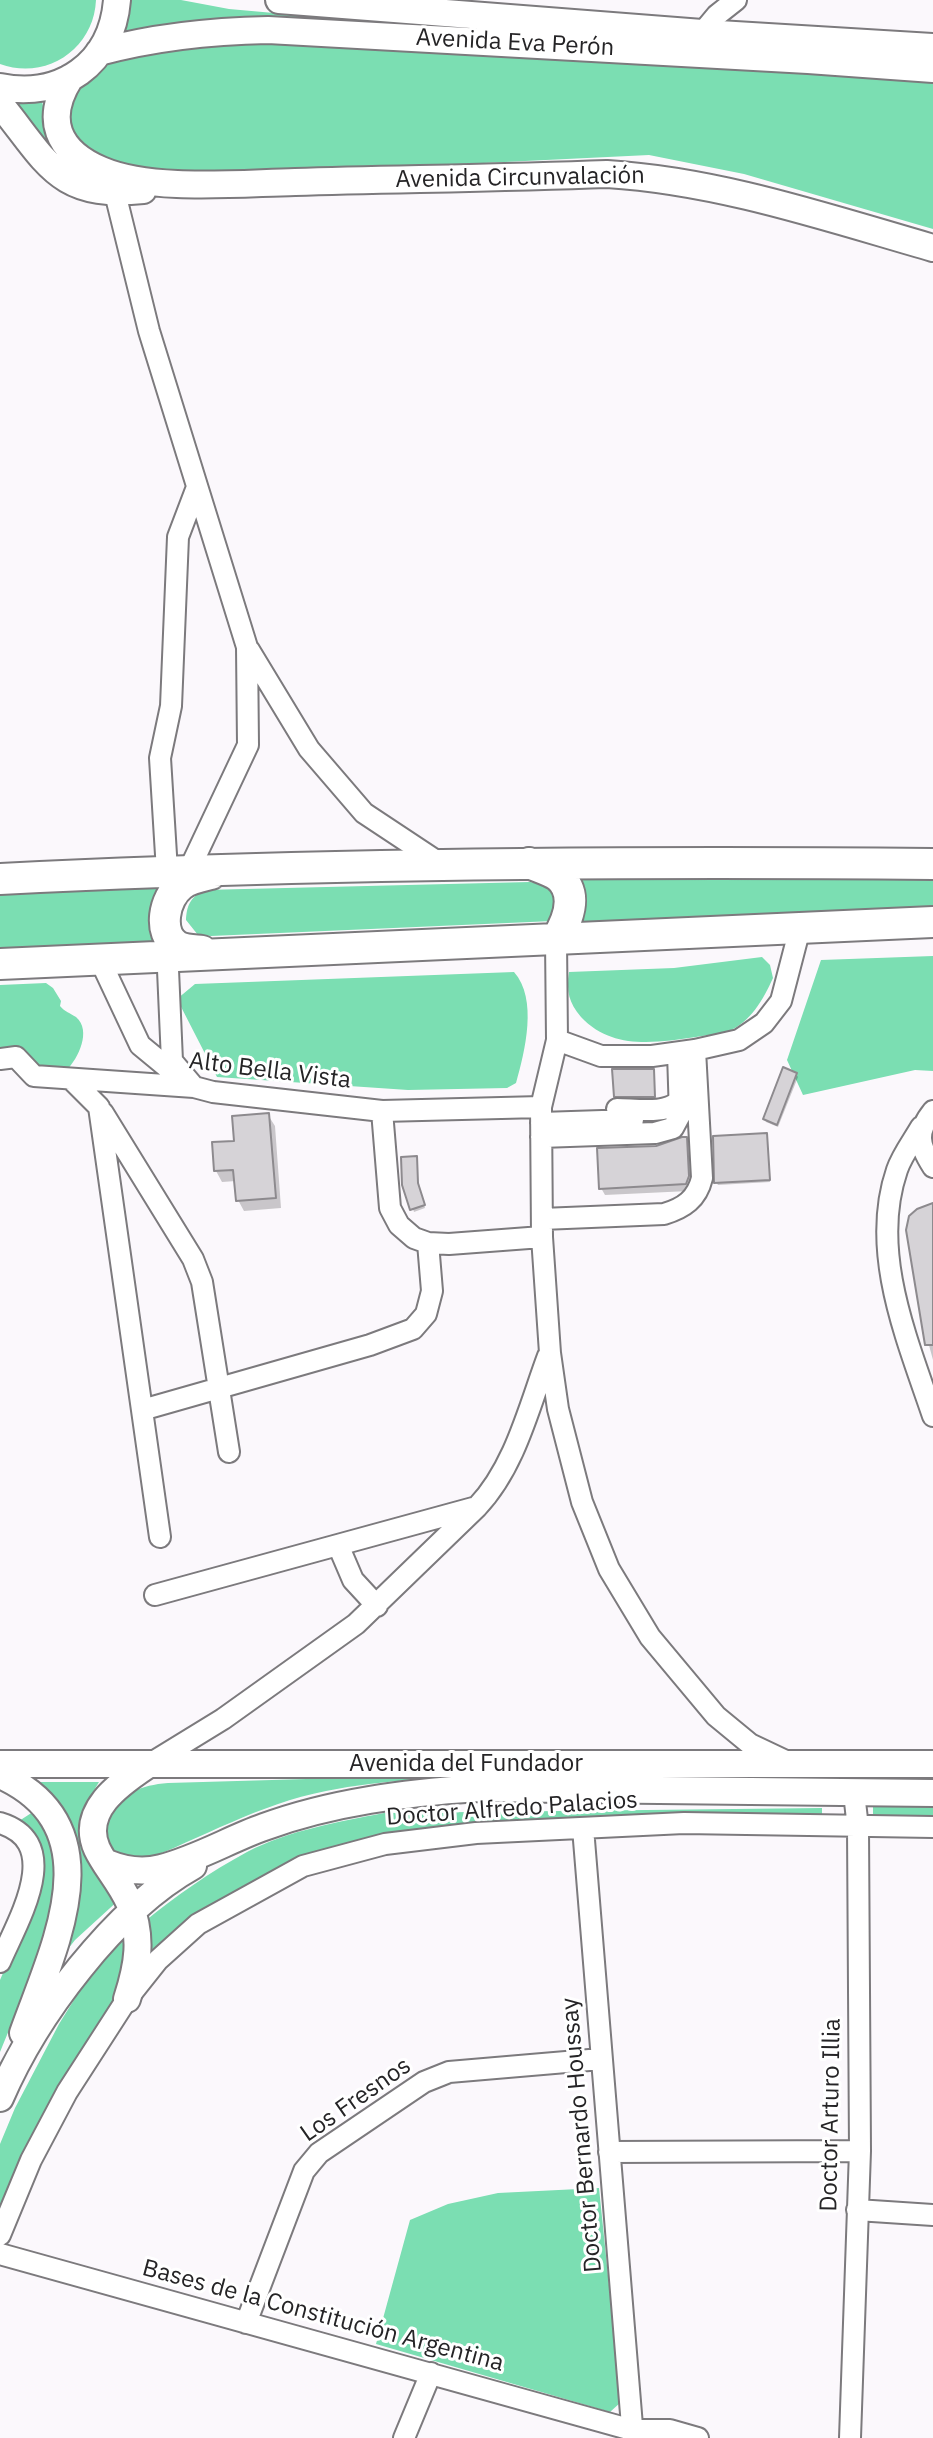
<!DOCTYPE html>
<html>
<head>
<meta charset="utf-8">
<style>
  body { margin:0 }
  canvas { display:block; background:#fbf8fc }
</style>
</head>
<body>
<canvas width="933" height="2438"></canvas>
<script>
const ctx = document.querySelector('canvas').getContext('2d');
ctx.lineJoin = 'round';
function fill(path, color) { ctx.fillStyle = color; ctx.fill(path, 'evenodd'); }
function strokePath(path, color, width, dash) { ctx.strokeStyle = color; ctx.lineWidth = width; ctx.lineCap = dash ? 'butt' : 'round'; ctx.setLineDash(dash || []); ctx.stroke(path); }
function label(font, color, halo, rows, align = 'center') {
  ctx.font = font + ' "IBM Plex Sans",sans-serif'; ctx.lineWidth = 6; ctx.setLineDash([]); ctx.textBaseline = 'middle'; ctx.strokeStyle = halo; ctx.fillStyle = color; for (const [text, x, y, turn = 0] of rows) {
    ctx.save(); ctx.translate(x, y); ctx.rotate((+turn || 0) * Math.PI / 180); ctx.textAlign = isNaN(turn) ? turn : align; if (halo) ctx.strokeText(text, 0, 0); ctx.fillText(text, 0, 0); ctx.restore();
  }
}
const green = new Path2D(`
  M0,0H96C94,49 46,81 0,64Z
  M118,0H181L229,9L330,18L933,55L194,22L119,34Z
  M230,41L933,77V229L744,174L649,155L298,172L137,174L74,145L61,110L93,70L121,58Z
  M41,96L46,121L69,166L8,97Z
  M570,874L933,875V912L577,930Z
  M161,881C147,908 150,921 160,948L0,954V887Z
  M530,882L547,885L558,891L553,921L211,936L198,935L186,920C187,905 190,898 204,890Z
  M933,956V1071L915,1070L803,1095L787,1060L821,960Z
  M762,957L770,965L773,978C763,1000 751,1022 727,1032C718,1035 706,1035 696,1037C655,1043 612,1050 581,1017C569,1003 566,991 569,972L674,968Z
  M514,972C538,999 525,1051 516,1083L507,1088L408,1090L217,1077L177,999L195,984Z
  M46,983L53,988L61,1001L60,1006C65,1012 70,1013 76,1017C92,1031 78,1058 67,1070L40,1067L20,1047L0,1049V985Z
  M933,1774V1780C818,1779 702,1779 587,1778C500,1778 411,1774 326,1791C259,1804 202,1838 140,1862L107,1849L104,1812C125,1794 140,1785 168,1783L376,1777Z
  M27,1782H99C63,1839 88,1849 121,1898L75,1940L50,1972L75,1895Z
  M873,1807H933V1819H873Z
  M39,1808L60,1882L34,1969L0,2052V1980L36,1897L38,1841L19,1821Z
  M822,1808V1818H583L443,1827L387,1833L305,1856L260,1877L198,1916L146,1961L144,1922C177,1895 210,1872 247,1852C289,1830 339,1822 384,1813Z
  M131,1932L121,1988L30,2144L0,2214V2144L15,2108L59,2024L87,1979Z
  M599,2188L621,2402L610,2412L376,2344L410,2220L448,2204L498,2193Z`);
const shadow = new Path2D(`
  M654,1074L655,1099H617L616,1096Z
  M796,1074L798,1077L778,1127L766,1122L765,1119Z
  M268,1115L275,1126L281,1208L244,1211L238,1200L236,1181L222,1182L216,1171L236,1143Z
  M766,1135L770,1182L718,1185L716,1182Z
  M686,1139L690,1146L692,1184L689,1191L605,1195L601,1188L656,1148Z
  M404,1185L418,1188L425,1208L414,1212Z
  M933,1207V1360L924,1327Z`);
const building = new Path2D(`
  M783,1067L797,1073L777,1125L763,1119Z
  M612,1069H654L655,1097H614Z
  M269,1113L276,1198L236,1201L233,1170L214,1171L212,1142L234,1141L232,1116Z
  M767,1133L770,1180L714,1183L713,1136Z
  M682,1137H687L689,1176L686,1184L599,1189L597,1148L656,1146Z
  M417,1156L418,1183L425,1205L410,1210L402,1185L401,1157Z
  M933,1203V1345H925L906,1230L909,1216L917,1209Z`);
const minor = new Path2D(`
  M702,33L717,15L736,0
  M115,193L149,331L247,647L248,745L189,870
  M249,650L309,749L364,813L441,864
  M167,871L160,758L171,706L178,537L197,487
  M556,940L557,1040L541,1107L542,1237L550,1353L558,1409L582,1502L609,1569L650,1637L716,1716L750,1744L788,1762
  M167,947L172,1061L194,1087
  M100,960L140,1045L180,1078
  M557,1040L601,1056H652L695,1050L739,1040L764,1023L781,1001L800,928
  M0,1059L16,1057L34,1076L194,1087L213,1092L382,1111L541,1107
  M72,1080L99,1107L160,1537
  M617,1109C635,1109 668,1115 679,1100
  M382,1111L390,1208L399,1225L414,1238L428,1243L449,1244L542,1237
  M933,1111C916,1132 918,1144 933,1167
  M103,1113L193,1259L202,1282L229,1452
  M541,1123L633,1120
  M921,1127C913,1141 902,1155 897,1170C869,1251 907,1339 933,1416
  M541,1137L655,1133L673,1128L680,1115L678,1053
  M542,1219L664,1214C684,1208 697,1199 702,1178L695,1050
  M142,1410L370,1345L413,1329L426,1314L432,1291L428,1243
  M338,1545L353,1580L377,1606
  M155,1595L473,1508
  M148,1765L223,1719L356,1624L477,1507C515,1467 529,1407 548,1356
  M0,1823C66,1843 17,1922 0,1962
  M583,1828L633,2438
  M609,2152L860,2151
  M857,2210L933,2215
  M0,2235L31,2160L67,2092L127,1999L158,1960L198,1924L303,1866L385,1844L476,1833L684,1823L933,1827
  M0,2254L632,2430L646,2438
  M246,2323L304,2171L319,2153L424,2082L449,2072L601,2059
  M632,2430H670L698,2438
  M404,2438L431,2373
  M850,2438L860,2151L858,1828L854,1793`);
const major = new Path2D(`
  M279,0L702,33L933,47
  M99,52C155,37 210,31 268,30L808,60L933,69
  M70,78C44,119 57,151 101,170C152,192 240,183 295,182C399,179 503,178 607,174C719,181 825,217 933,248
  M0,87C61,99 112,64 117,0
  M0,104C48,163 58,199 143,190
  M0,1764H933
  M0,1775C116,1827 54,1946 23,2033
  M107,1863C124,1870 142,1873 161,1868C197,1859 230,1839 264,1827C332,1802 406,1793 477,1788L933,1793
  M127,1999C138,1965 143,1937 129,1902C120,1882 105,1866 97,1849C80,1811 119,1784 146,1766
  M0,2098C35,2016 114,1910 193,1866`);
const highway = new Path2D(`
  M529,863C538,867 551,871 558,876C580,894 567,922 556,940
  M0,879C311,863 622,861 933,864
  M202,951C194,950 184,950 177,946C157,933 164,898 181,885C188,879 203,876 211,874
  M0,964L933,922`);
const streetNames = [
  ["Avenida Eva Perón",515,43,3],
  ["Avenida Circunvalación",520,178,-1],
  ["Alto Bella Vista",270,1071,7],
  ["Avenida del Fundador",466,1764],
  ["Doctor Alfredo Palacios",512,1809,-4],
  ["Los Fresnos",356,2100,-35],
  ["Doctor Arturo Illia",831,2115,-89],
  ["Doctor Bernardo Houssay",582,2135,-95],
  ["Bases de la Constitución Argentina",323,2316,15]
];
fill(green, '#7bdeb2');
fill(shadow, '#0003');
fill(building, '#d6d3d7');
strokePath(building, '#8d8a8e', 2);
strokePath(minor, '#7c7a7d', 24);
strokePath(major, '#7c7a7d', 30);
strokePath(highway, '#7c7a7d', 34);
strokePath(minor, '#fff', 20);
strokePath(major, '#fff', 26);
strokePath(highway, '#fff', 30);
label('24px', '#252426', '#fff', streetNames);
</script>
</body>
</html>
